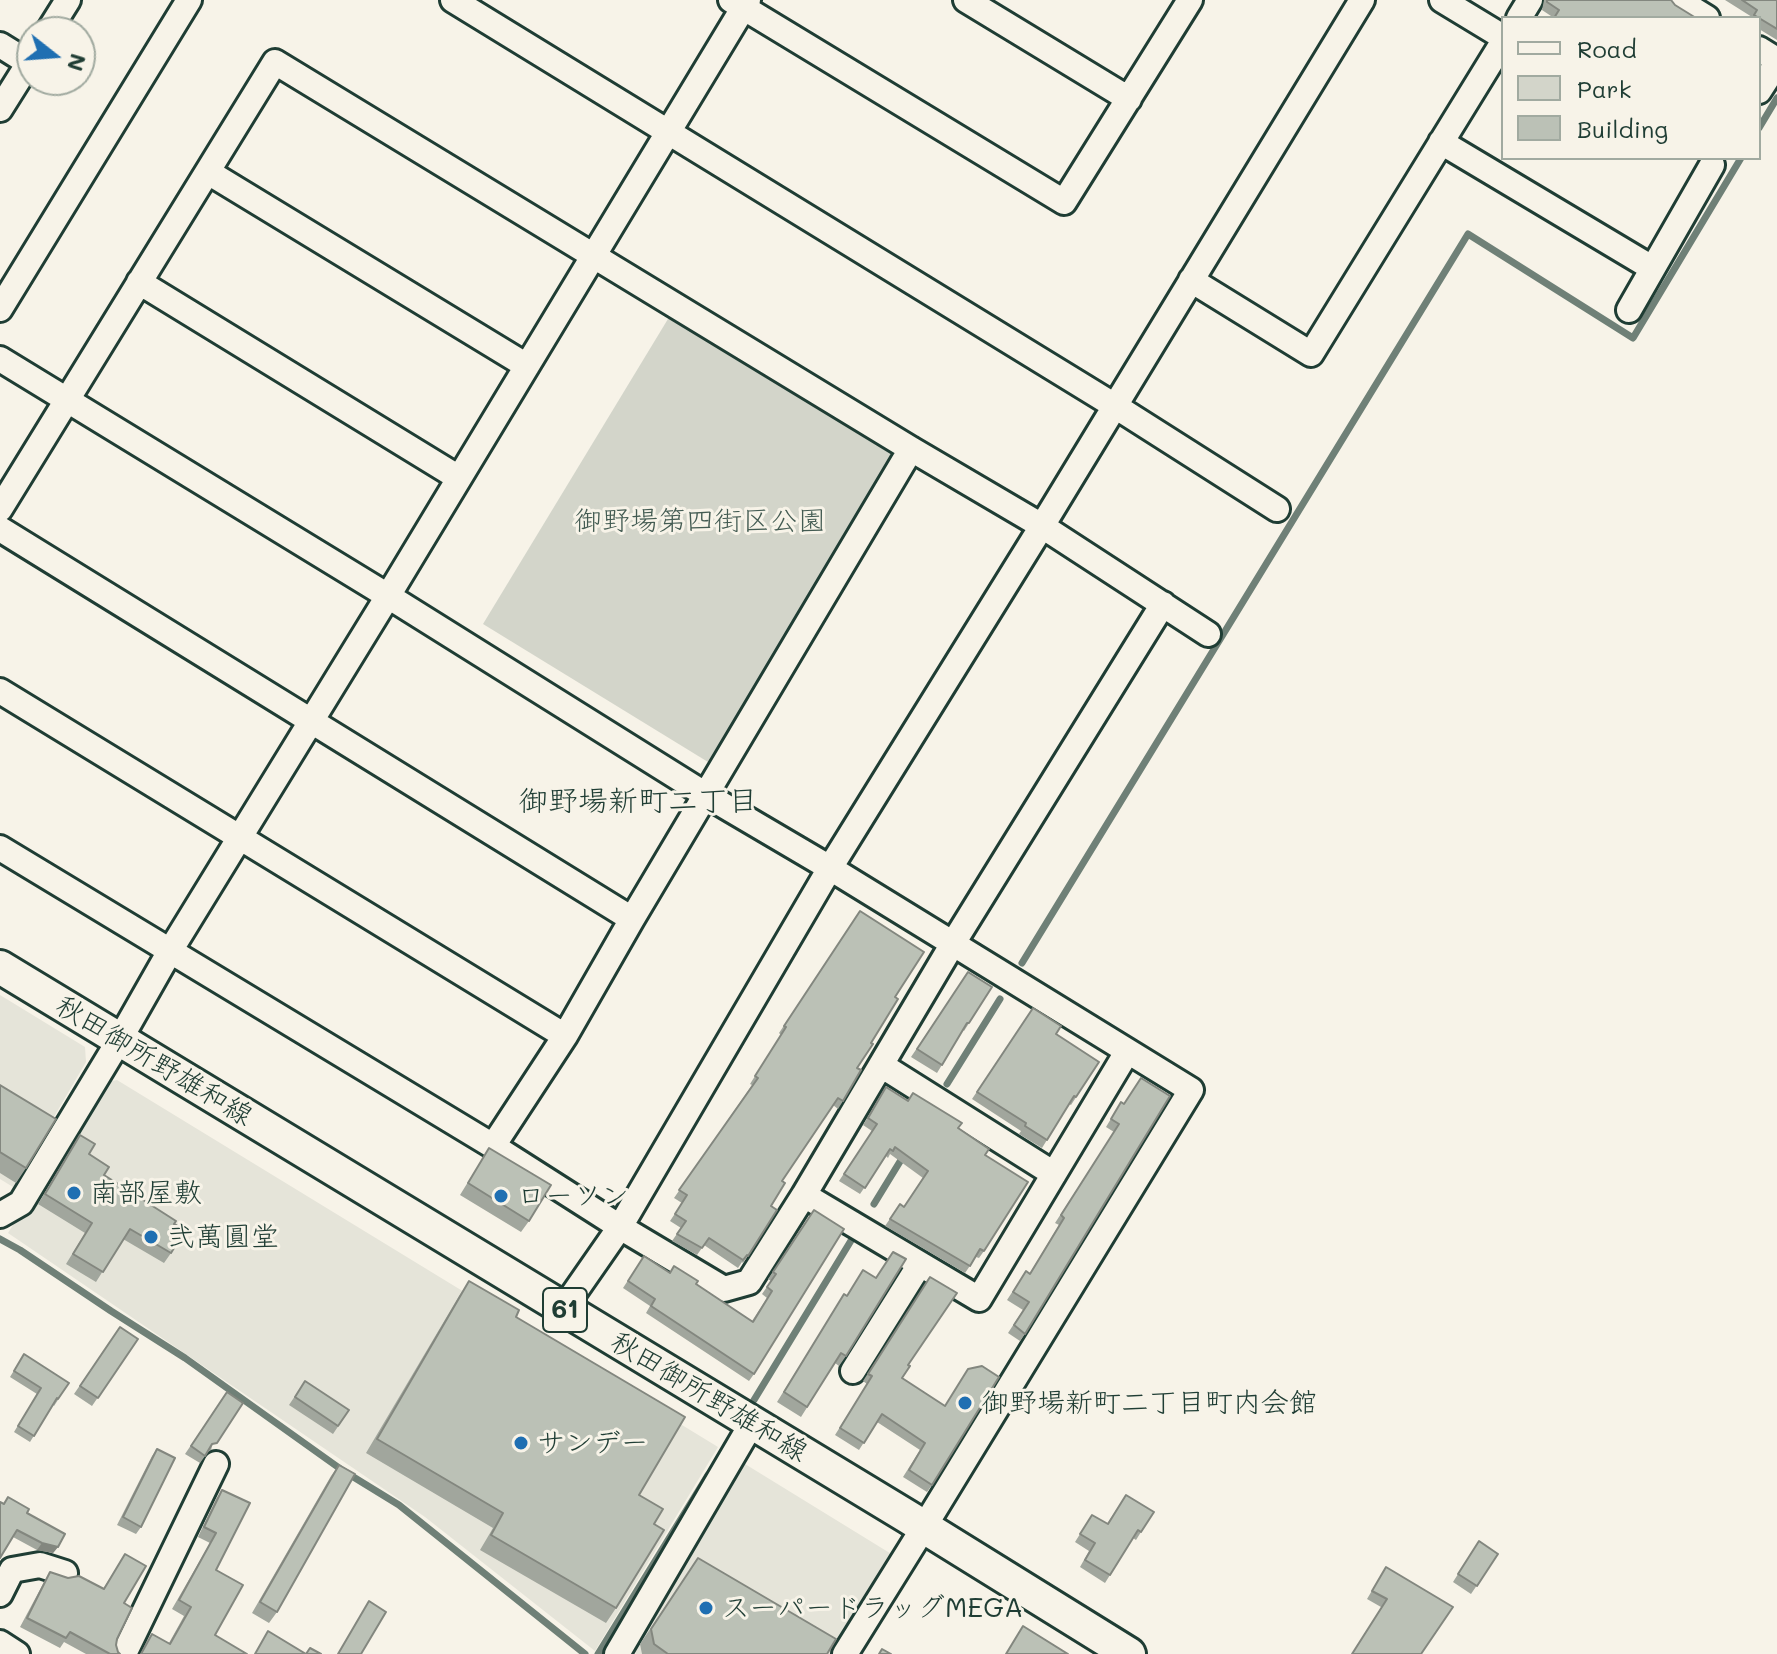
<!DOCTYPE html>
<html>
<head>
<meta charset="utf-8">
<style>
  body { margin:0 }
  #map { position:relative; width:1777px; height:1654px; overflow:hidden; background:#f7f3e8; font-family:Mali,sans-serif }
  canvas { display:block }
  .legend { position:absolute; left:1501px; top:16px; width:260px; height:144px; box-sizing:border-box; background:#f7f3e8; border:2px solid #a1aaa0; margin:0; padding:10px 14px; list-style:none; font-size:24px; color:#1f3d34 }
  .legend li { display:flex; align-items:center; gap:16px; height:40px }
  .legend b { width:40px; border:2px solid #a1aaa0 }
  .north { position:absolute; left:16px; top:16px; width:80px; height:80px; box-sizing:border-box; background:#f7f3e8; border:2px solid #a1aaa0; border-radius:50%; rotate:107deg; font-size:22px; font-weight:700; line-height:32px; text-align:center; color:#1f3d34 }
  .north::after { content:''; display:block; margin:auto; width:28px; height:36px; background:#1f6fb2; clip-path:polygon(50% 0,100% 100%,50% 72%,0 100%) }
</style>
</head>
<body>
<div id="map">
<canvas width="1777" height="1654"></canvas>
<ul class="legend">
<li><b style="height:10px;background:#f7f3e8"></b>Road</li>
<li><b style="height:22px;background:#d3d5ca"></b>Park</li>
<li><b style="height:22px;background:#bbc1b6"></b>Building</li>
</ul>
<div class="north">N</div>
</div>
<script>
const ctx = document.querySelector('canvas').getContext('2d');
ctx.lineJoin = 'round';
function fill(path, color) { ctx.fillStyle = color; ctx.fill(path, 'evenodd'); }
function strokePath(path, color, width, dash) { ctx.strokeStyle = color; ctx.lineWidth = width; ctx.lineCap = dash ? 'butt' : 'round'; ctx.setLineDash(dash || []); ctx.stroke(path); }
function label(font, color, halo, rows, align = 'center') {
  ctx.font = font + ' Mali,"Klee One",sans-serif'; ctx.lineWidth = 6; ctx.setLineDash([]); ctx.textBaseline = 'middle'; ctx.strokeStyle = halo; ctx.fillStyle = color; for (const [text, x, y, turn = 0] of rows) {
    ctx.save(); ctx.translate(x, y); ctx.rotate((+turn || 0) * Math.PI / 180); ctx.textAlign = isNaN(turn) ? turn : align; if (halo) ctx.strokeText(text, 0, 0); ctx.fillText(text, 0, 0); ctx.restore();
  }
}
const built = new Path2D(`
  M0,995L85,1047L86,1062L13,1187L0,1179Z
  M117,1080L718,1447L595,1651L425,1517L8,1233L100,1084Z
  M745,1464L893,1555L832,1654H636L634,1641Z`);
const green = new Path2D(`
  M671,314L897,452L708,762L483,624Z`);
const stream = new Path2D(`
  M1759,128L1777,98
  M1022,963L1468,234L1633,338L1741,158
  M947,1084L1000,999
  M874,1204L904,1155
  M0,1239L20,1250L111,1311L185,1358L342,1470L399,1505L585,1654
  M754,1400L852,1239
  M598,1654L708,1475`);
const minor = new Path2D(`
  M453,0L1115,406L1277,509
  M731,0L1064,202L1190,0
  M966,0L1129,99
  M1442,0L1503,37
  M1678,0L1707,18
  M1519,18L1530,0
  M48,32L68,0
  M0,45L29,63
  M1759,49L1777,60
  M1759,91L1777,63
  M0,109L32,58
  M1441,142L1652,268
  M208,172L527,366
  M1191,280L1311,354L1503,42
  M139,282L459,478
  M0,309L189,0
  M1629,310L1712,165
  M0,359L388,596L706,795L830,868L1191,1090L924,1527L845,1654
  M0,509L275,62L911,449L1042,526L1208,634
  M0,529L632,919
  M0,691L565,1036
  M0,848L493,1146L620,1227L724,1289L749,1282L804,1195L979,1299L1127,1052
  M881,1065L1054,1174
  M493,1146L565,1036L632,919L911,449
  M804,1195L952,945L1163,604
  M0,1215L21,1203L120,1039L170,951L388,596L748,0
  M563,1309L620,1227L830,868L1042,526L1362,0
  M853,1371L920,1264
  M0,1594L12,1570L40,1565L65,1573
  M0,1643L17,1654
  M124,1654L216,1464
  M617,1654L752,1423`);
const major = new Path2D(`
  M0,967L908,1517L1129,1654`);
const wall = new Path2D(`
  M1544,0H1671L1554,18L1542,10Z
  M1725,0H1777V40L1759,29V18H1752V17Z
  M860,911L895,997L857,1068L843,1101L838,1109L833,1105L782,1181L748,1256L743,1263L742,1262L738,1268L704,1245L697,1255L672,1241L681,1228L670,1221L682,1203L674,1198L752,1085L750,1084L781,1035L779,1033Z
  M968,972L992,987L964,1031L963,1030L937,1073L911,1057Z
  M1033,1008L1056,1034L1099,1062L1071,1105L1069,1104L1042,1148L1019,1134L1021,1131L972,1099Z
  M1141,1078L1025,1334L1020,1341L1008,1333L1023,1310L1007,1300L1026,1271L1030,1273L1059,1225L1055,1223L1114,1132L1106,1127L1121,1102L1124,1104Z
  M0,1085L26,1168L16,1183L0,1173Z
  M886,1087L908,1100L958,1128L985,1155L984,1251L979,1258L976,1257L965,1273L885,1226L900,1204L904,1207L923,1178L890,1154L888,1158L886,1156L860,1194L839,1181L872,1131L863,1125Z
  M80,1135L89,1154L104,1175L174,1224L171,1253L164,1263L123,1239L96,1282L66,1264L85,1233L38,1204Z
  M489,1148L529,1221L521,1232L460,1195Z
  M814,1210L754,1374L749,1381L646,1313L650,1306L623,1288L644,1256L670,1273L696,1284L752,1321L767,1298L762,1294L771,1281L768,1279Z
  M930,1277L908,1365L902,1378L944,1406L932,1485L927,1492L903,1477L920,1450L877,1422L859,1450L835,1435L867,1384L863,1381Z
  M469,1281L516,1317L639,1495L654,1524L616,1608L606,1623L480,1550L493,1528L366,1453L459,1296Z
  M844,1294L846,1356L839,1366L835,1363L801,1417L777,1402Z
  M120,1327L138,1339L92,1406L74,1394Z
  M24,1354L69,1383L54,1406L53,1405L30,1442L14,1432L37,1394L10,1377Z
  M305,1381L349,1410L333,1434L289,1405Z
  M227,1392L211,1450L208,1452L200,1463L185,1454Z
  M157,1449L141,1527L136,1534L117,1525L152,1456Z
  M339,1465L277,1612L269,1623L252,1613L331,1476Z
  M222,1490L216,1570L215,1635L141,1654L152,1634L169,1643L184,1616L172,1609L210,1543L198,1537L216,1499Z
  M1126,1495L1141,1532L1136,1540L1133,1538L1105,1583L1080,1567L1089,1551L1075,1542L1092,1515L1107,1524Z
  M8,1497L27,1513L58,1547L53,1553L37,1550L13,1537L3,1504Z
  M1479,1541L1498,1554L1471,1594L1453,1582Z
  M125,1554L124,1603L116,1645L118,1652L120,1654H86L64,1642L60,1648L20,1627L44,1582L50,1572L103,1589Z
  M698,1558L827,1654H642L640,1644Z
  M1386,1567L1421,1654L1381,1607L1367,1599Z`);
const shadedWall = new Path2D(`
  M42,1543L58,1547L53,1553L37,1550Z`);
const building = new Path2D(`
  M1547,0H1671L1675,5L1696,18H1554L1559,10L1547,2Z
  M1742,0H1777V29L1754,15L1757,10Z
  M860,911L924,952L895,997L898,999L871,1043L873,1044L857,1068L861,1070L843,1101L838,1098L782,1181L785,1183L771,1206L777,1210L748,1256L747,1255L743,1260L709,1238L702,1248L677,1234L686,1221L675,1214L687,1195L679,1190L758,1078L755,1076L786,1027L784,1026Z
  M968,972L992,987L969,1023H967L942,1065L917,1049Z
  M1033,1008L1061,1026L1056,1034L1099,1062L1076,1097L1074,1096L1047,1140L1025,1126L1026,1123L977,1092Z
  M1141,1078L1170,1096L1025,1334L1014,1325L1029,1302L1013,1292L1026,1271L1030,1274L1064,1218L1061,1215L1119,1124L1111,1119L1121,1102L1124,1104Z
  M0,1085L56,1119L26,1168L0,1152Z
  M886,1087L908,1101L913,1093L962,1123L958,1128L989,1149L985,1155L1028,1182L984,1251L980,1249L970,1266L890,1219L900,1204L904,1207L928,1171L895,1147L893,1151L890,1149L865,1188L844,1174L877,1124L868,1118Z
  M80,1135L95,1144L89,1154L109,1167L104,1175L176,1221L174,1224L185,1230L171,1253L130,1229L103,1272L73,1254L92,1223L45,1194Z
  M489,1148L551,1185L529,1221L468,1183Z
  M814,1210L844,1229L754,1374L651,1306L655,1299L628,1281L644,1256L670,1273L674,1266L698,1281L696,1284L753,1322L772,1291L767,1287L776,1274L773,1272Z
  M893,1252L906,1259L846,1356L841,1353L807,1407L784,1392L844,1294L847,1296L863,1270L876,1278Z
  M930,1277L957,1293L908,1365L910,1366L902,1378L945,1406L968,1369L982,1366L999,1377L932,1485L909,1470L925,1443L882,1414L864,1443L840,1428L872,1376L868,1374Z
  M469,1281L519,1310L516,1317L685,1417L639,1495L663,1509L654,1524L664,1530L616,1608L491,1535L503,1513L377,1439Z
  M120,1327L138,1339L98,1398L80,1386Z
  M24,1354L69,1383L58,1399L57,1398L34,1436L18,1426L41,1388L14,1371Z
  M305,1381L349,1410L338,1426L295,1397Z
  M227,1392L243,1403L217,1443L212,1444L205,1456L191,1446Z
  M157,1449L175,1458L141,1527L123,1517Z
  M339,1465L355,1474L277,1612L260,1602Z
  M222,1490L250,1503L216,1570L243,1585L215,1635L247,1654H141L152,1634L170,1644L191,1607L179,1600L216,1533L204,1527Z
  M1126,1495L1154,1512L1141,1532L1138,1530L1110,1575L1085,1560L1095,1543L1080,1534L1092,1515L1108,1524Z
  M8,1497L29,1509L27,1513L65,1534L58,1547L42,1543L17,1530L0,1558V1502L4,1504Z
  M1479,1541L1498,1554L1477,1586L1458,1574Z
  M125,1554L146,1566L124,1603L132,1608L117,1639L116,1645L118,1652L120,1654H110L70,1632L66,1638L27,1618L50,1572L68,1578L79,1576L104,1589Z
  M698,1558L836,1639L827,1654H668L654,1644L651,1629Z
  M1386,1567L1453,1607L1421,1654H1352L1387,1599L1372,1591Z
  M369,1601L386,1612L361,1654H338Z
  M1023,1626L1068,1654H1006Z
  M268,1631L306,1654L310,1648L321,1654H255Z
  M882,1649L891,1654H879Z`);
const markers = [
  [74,1193,8,"#1f6fb2"],
  [501,1196,8,"#1f6fb2"],
  [151,1237,8,"#1f6fb2"],
  [965,1403,8,"#1f6fb2"],
  [521,1443,8,"#1f6fb2"],
  [706,1608,8,"#1f6fb2"]
];
const shields = [
  [565,1310,44]
];
const shieldNames = [
  ["61",565,1310]
];
const parkNames = [
  ["御野場第四街区公園",700,521]
];
const streetNames = [
  ["秋田御所野雄和線",154,1061,31],
  ["秋田御所野雄和線",709,1397,31]
];
const poiNames = [
  ["南部屋敷",90,1193],
  ["ローソン",517,1196],
  ["弐萬圓堂",167,1237],
  ["御野場新町二丁目町内会館",981,1403],
  ["サンデー",537,1443],
  ["スーパードラッグMEGA",722,1608]
];
const neighbourhoodNames = [
  ["御野場新町二丁目",638,802]
];
fill(built, '#e5e4d9');
fill(green, '#d3d5ca');
strokePath(stream, '#6f8077', 7);
strokePath(minor, '#1f3d34', 30);
strokePath(major, '#1f3d34', 38);
strokePath(minor, '#f7f3e8', 24);
strokePath(major, '#f7f3e8', 32);
fill(wall, '#a1a69d');
fill(shadedWall, '#83877f');
fill(building, '#bbc1b6');
strokePath(building, '#83877f', 2);
for (const [x, y, r, color] of markers) { const dot = new Path2D(); dot.arc(x, y, r, 0, 2 * Math.PI); ctx.fillStyle = color; ctx.fill(dot); strokePath(dot, '#f7f3e8', 3); }
for (const [x, y, w] of shields) { const box = new Path2D(); box.roundRect(x - w / 2, y - 22, w, 44, 6); ctx.fillStyle = '#f7f3e8'; ctx.fill(box); strokePath(box, '#1f3d34', 2); }
label('bold 26px', '#1f3d34', null, shieldNames);
label('28px', '#435b52', '#f7f3e8', parkNames);
label('28px', '#1f3d34', '#f7f3e8', streetNames);
label('28px', '#1f3d34', '#f7f3e8', poiNames, 'left');
label('30px', '#1f3d34', '#f7f3e8', neighbourhoodNames);
</script>
</body>
</html>
